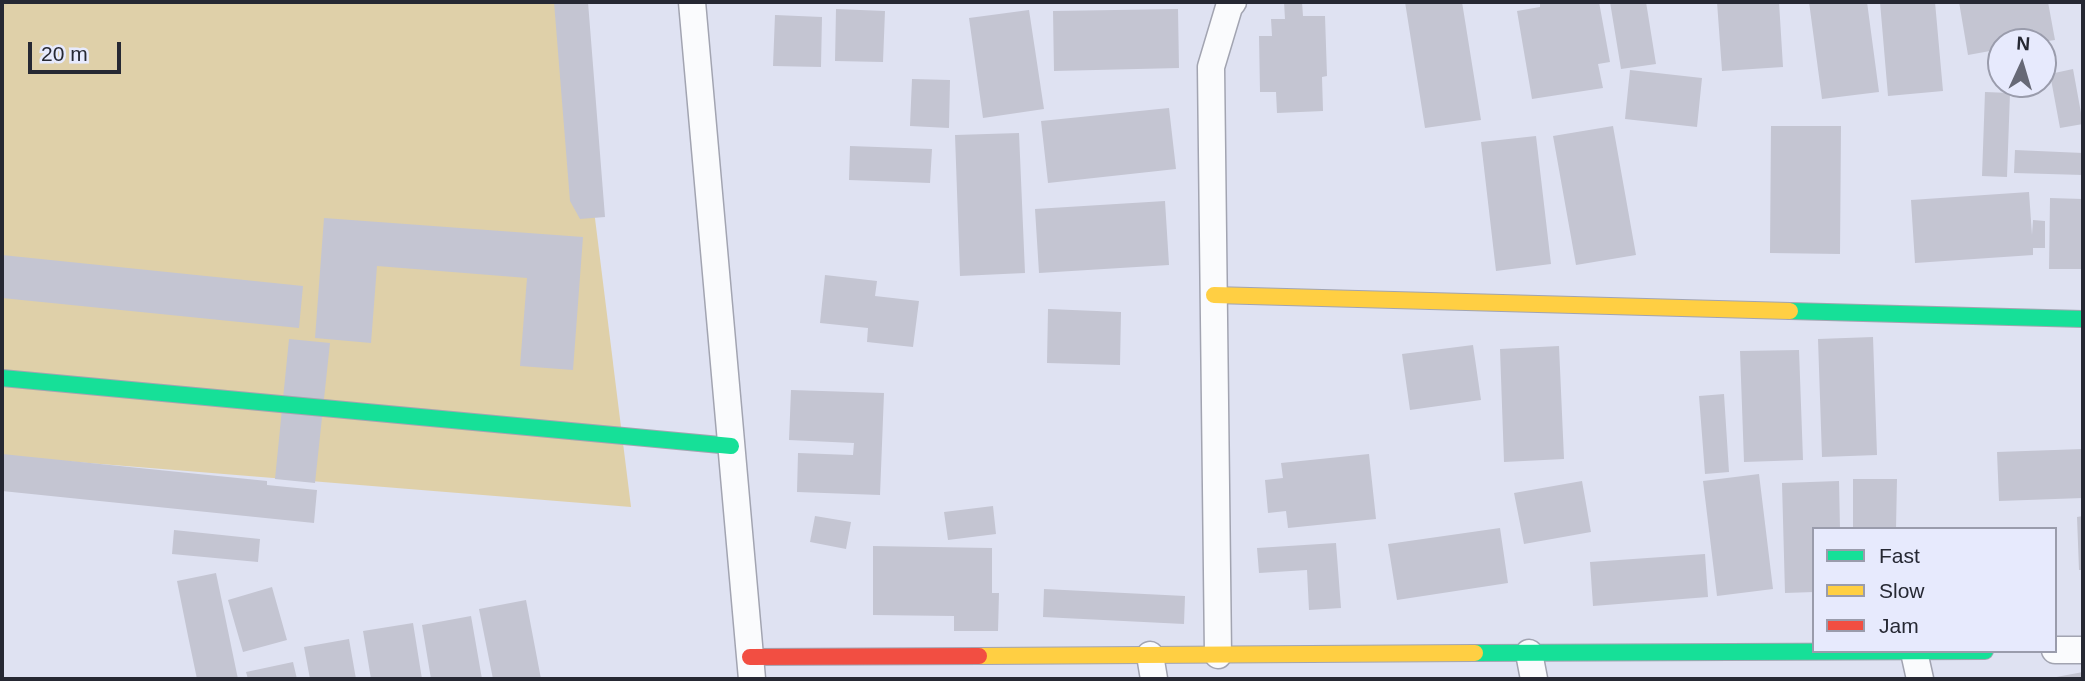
<!DOCTYPE html>
<html>
<head>
<meta charset="utf-8">
<style>
  body { margin:0 }
  #map { position:relative; width:2085px; height:681px; overflow:hidden; background:#dfe2f2; font-family:Arial,sans-serif }
  canvas { display:block }
  .frame { position:absolute; inset:0; border:4px solid #262833; pointer-events:none }
  .legend { position:absolute; left:1812px; top:527px; width:245px; height:126px; box-sizing:border-box; background:#e7eafd; border:2px solid #9a9cac; margin:0; padding:9px 12px; list-style:none; font-size:21px; color:#262833 }
  .legend li { display:flex; align-items:center; gap:14px; height:35px }
  .legend b { width:35px; border:2px solid #9a9cac }
  .north { position:absolute; left:1987px; top:28px; width:70px; height:70px; box-sizing:border-box; background:#e7eafd; border:2px solid #9a9cac; border-radius:50%; rotate:4deg; font-size:19px; font-weight:700; line-height:28px; text-align:center; color:#262833 }
  .north::after { content:''; display:block; margin:auto; width:24px; height:32px; background:#676976; clip-path:polygon(50% 0,100% 100%,50% 72%,0 100%) }
  .scale { position:absolute; left:28px; top:42px; width:93px; height:32px; box-sizing:border-box; border:4px solid #262833; border-top:0; padding-left:9px; font-size:21px; line-height:24px; white-space:nowrap; color:#262833; -webkit-text-stroke:5px #e7eafd; paint-order:stroke }
</style>
</head>
<body>
<div id="map">
<canvas width="2085" height="681"></canvas>
<div class="frame"></div>
<ul class="legend">
<li><b style="height:9px;background:#16e098"></b>Fast</li>
<li><b style="height:9px;background:#ffcf43"></b>Slow</li>
<li><b style="height:9px;background:#f24e42"></b>Jam</li>
</ul>
<div class="north">N</div>
<div class="scale">20 m</div>
</div>
<script>
const ctx = document.querySelector('canvas').getContext('2d');
ctx.lineJoin = 'round';
function fill(path, color) { ctx.fillStyle = color; ctx.fill(path, 'evenodd'); }
function strokePath(path, color, width, dash) { ctx.strokeStyle = color; ctx.lineWidth = width; ctx.lineCap = dash ? 'butt' : 'round'; ctx.setLineDash(dash || []); ctx.stroke(path); }
const green = new Path2D(`
  M2,2H568L631,507L2,456Z`);
const building = new Path2D(`
  M554,2H588L605,217L580,219L570,201Z
  M1284,2H1302L1303,16H1325L1327,76L1322,77L1323,111L1277,113L1276,92H1260L1259,36H1272L1271,19H1285Z
  M1405,2H1462L1481,120L1425,128Z
  M1540,2H1599L1610,62L1598,64L1603,88L1532,99L1517,11L1540,7Z
  M1610,2H1646L1656,64L1621,69Z
  M1717,2H1779L1783,67L1722,71Z
  M1809,2H1867L1879,92L1822,99Z
  M1880,2H1935L1943,91L1888,96Z
  M1959,2H2048L2055,40L2041,42H2001V49L1968,55Z
  M836,9L885,11L883,62L835,61Z
  M1178,9L1179,68L1054,71L1053,11Z
  M1029,10L1044,109L983,118L969,18Z
  M775,15L822,17L821,67L773,66Z
  M2073,69L2083,124L2060,128L2050,74Z
  M1630,70L1702,78L1697,127L1625,119Z
  M912,79L950,80L949,128L910,126Z
  M1985,92L2010,93L2007,177L1982,176Z
  M1169,108L1176,169L1048,183L1041,121Z
  M1613,126L1636,255L1576,265L1553,136Z
  M1771,126H1841L1840,254L1770,253Z
  M1019,133L1025,273L960,276L955,135Z
  M1536,136L1551,264L1496,271L1481,142Z
  M850,146L932,149L930,183L849,180Z
  M2015,150L2083,153V175L2014,173Z
  M2029,192L2032,235L2033,220L2045,221V248H2033V255L1915,263L1911,200Z
  M2050,198L2083,199V269H2049Z
  M1165,201L1169,265L1039,273L1035,209Z
  M324,218L583,237L573,370L520,366L527,278L377,266L371,343L315,338Z
  M2,255L303,286L299,328L2,298Z
  M825,275L877,281L875,296L919,301L913,347L867,342L868,328L820,323Z
  M1048,309L1121,312L1120,365L1047,363Z
  M1873,337L1877,455L1822,457L1818,339Z
  M289,339L330,343L315,483L275,479Z
  M1473,345L1481,400L1410,410L1402,354Z
  M1559,346L1564,459L1504,462L1500,349Z
  M1799,350L1803,460L1744,462L1740,351Z
  M791,390L884,393L880,495L797,492L798,453L853,455L854,443L789,440Z
  M1724,394L1729,472L1705,474L1699,396Z
  M2083,449V498L1999,501L1997,452Z
  M2,454L267,481V485L317,490L314,523L2,491Z
  M1369,454L1376,519L1288,528L1286,511L1268,513L1265,480L1283,478L1281,463Z
  M1759,474L1773,589L1717,596L1703,481Z
  M1853,479H1897L1896,529H1853Z
  M1582,481L1591,532L1524,544L1514,493Z
  M1839,481L1840,529H1814V592L1785,593L1782,483Z
  M993,506L996,534L948,540L944,512Z
  M815,516L851,522L846,549L810,542Z
  M2083,516V570H2079L2077,517Z
  M1500,528L1508,583L1397,600L1388,544Z
  M174,530L260,539L258,562L172,554Z
  M1336,543L1341,608L1309,610L1307,570L1259,573L1257,548Z
  M873,546L992,548V593H999L998,631H954V616L873,615Z
  M1705,554L1708,597L1593,606L1590,562Z
  M216,573L238,679H197L188,636L177,581Z
  M272,587L287,640L243,652L228,600Z
  M1044,589L1185,596L1184,624L1043,617Z
  M526,600L541,679H493L479,609Z
  M471,616L482,679H431L422,625Z
  M413,623L422,679H371L363,631Z
  M349,639L356,679H310L304,647Z
  M293,662L297,679H248L246,672Z
  M2083,672V679H2052L2051,678Z`);
const street = new Path2D(`
  M692,2L752,679
  M2055,650H2083
  M1914,652L1920,679
  M1529,653L1534,679
  M1150,655L1154,679
  M1218,655L1211,67L1229,7L1233,2`);
const fast = new Path2D(`
  M1790,311L2083,319
  M2,378L731,446
  M1475,653L1985,651`);
const slow = new Path2D(`
  M1214,295L1790,311
  M979,656L1475,653`);
const jam = new Path2D(`
  M750,657L979,656`);
fill(green, '#dfd0a9');
fill(building, '#c4c5d2');
strokePath(street, '#a2a4b1', 29);
strokePath(fast, '#a2a4b1', 18);
strokePath(slow, '#a2a4b1', 18);
strokePath(jam, '#a2a4b1', 18);
strokePath(street, '#fafbfd', 26);
strokePath(fast, '#16e098', 16);
strokePath(slow, '#ffcf43', 16);
strokePath(jam, '#f24e42', 16);
</script>
</body>
</html>
